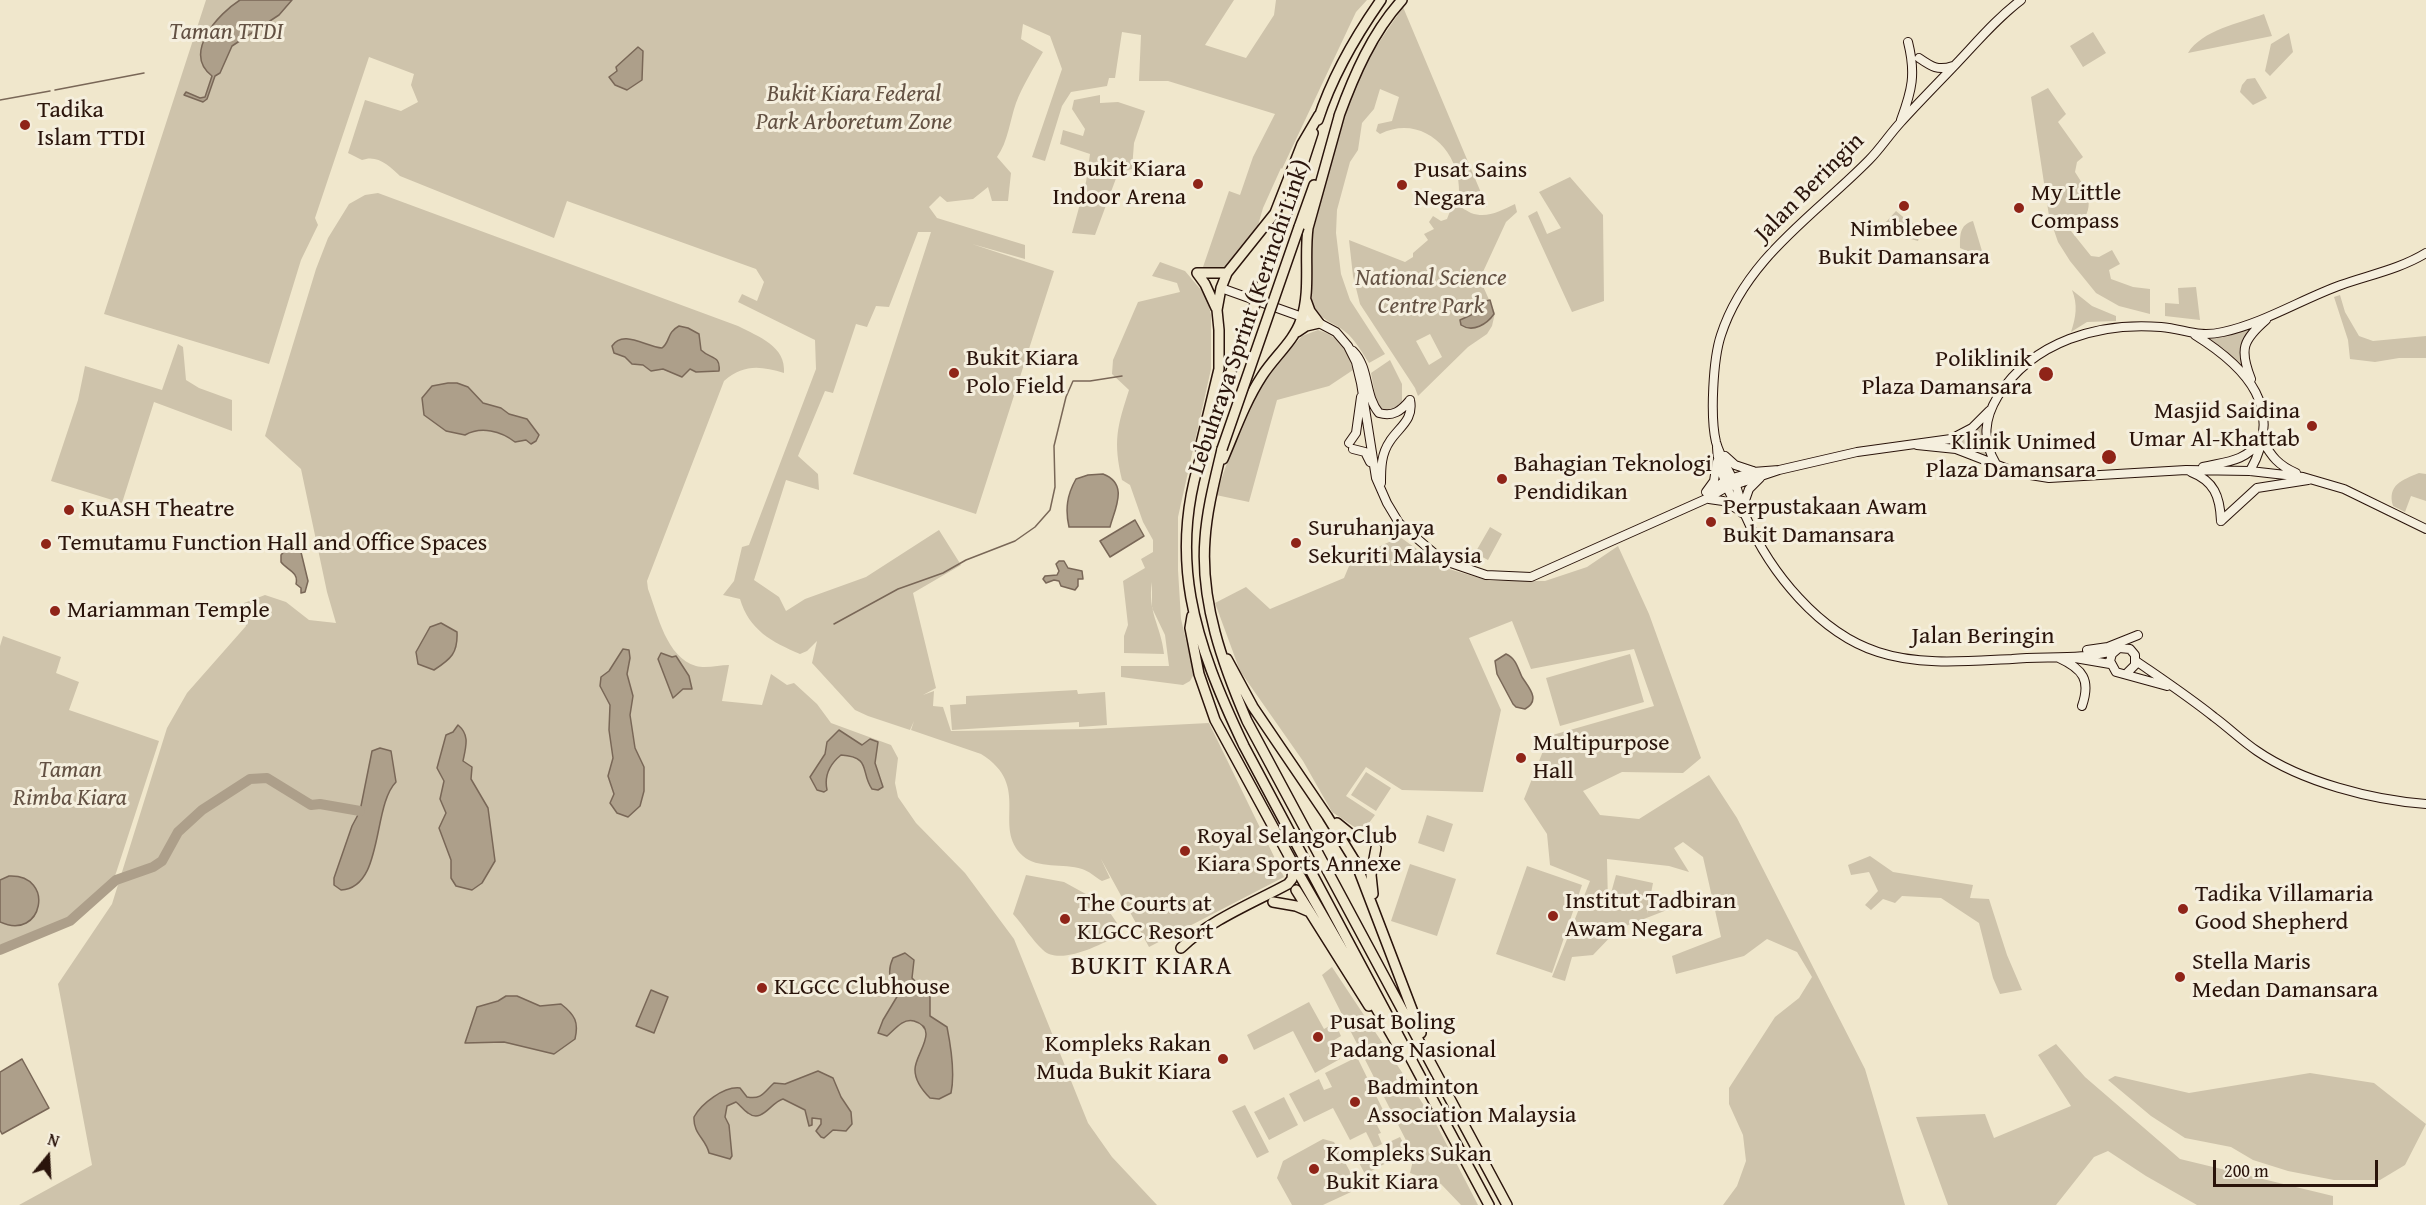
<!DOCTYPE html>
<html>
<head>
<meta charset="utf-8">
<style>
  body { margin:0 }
  #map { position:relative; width:2426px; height:1205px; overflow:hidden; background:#f0e7cc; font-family:"Gentium Book Plus",serif }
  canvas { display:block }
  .north { position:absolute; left:18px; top:1127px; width:60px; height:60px; -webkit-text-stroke:4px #f5efde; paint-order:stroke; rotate:18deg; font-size:16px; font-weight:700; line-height:24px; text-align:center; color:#2a140b }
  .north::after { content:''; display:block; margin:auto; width:21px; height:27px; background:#2a140b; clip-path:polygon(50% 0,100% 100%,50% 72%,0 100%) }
  .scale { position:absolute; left:2213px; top:1160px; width:165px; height:27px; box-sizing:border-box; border:3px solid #2a140b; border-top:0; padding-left:8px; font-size:18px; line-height:21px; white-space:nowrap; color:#2a140b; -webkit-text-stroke:4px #f5efde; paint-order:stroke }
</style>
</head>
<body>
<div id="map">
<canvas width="2426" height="1205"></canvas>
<div class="north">N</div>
<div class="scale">200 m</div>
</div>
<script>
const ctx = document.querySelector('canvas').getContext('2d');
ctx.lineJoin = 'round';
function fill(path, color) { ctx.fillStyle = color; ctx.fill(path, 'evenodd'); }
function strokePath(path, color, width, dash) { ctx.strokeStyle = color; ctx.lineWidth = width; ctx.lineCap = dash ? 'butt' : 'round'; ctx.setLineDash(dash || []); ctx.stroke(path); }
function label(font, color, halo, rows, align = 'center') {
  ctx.font = font + ' "Gentium Book Plus",serif'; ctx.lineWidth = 6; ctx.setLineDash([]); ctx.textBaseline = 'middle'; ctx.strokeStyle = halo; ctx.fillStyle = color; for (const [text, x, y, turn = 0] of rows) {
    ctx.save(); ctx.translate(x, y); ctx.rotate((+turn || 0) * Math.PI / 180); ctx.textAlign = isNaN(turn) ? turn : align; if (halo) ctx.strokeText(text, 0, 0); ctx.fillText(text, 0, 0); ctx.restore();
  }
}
const green = new Path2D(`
  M206,0H1234L1205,45L1246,58L1274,15L1276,0H1367L1356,12L1282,169L1281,168L1263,208L1257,229L1224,272L1203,267L1229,191L1240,195L1253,157L1275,114L1168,81H1139L1141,35L1122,32L1115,78H1109L1107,86L1071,92L1062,106L1045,161L1032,157L1062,69L1050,36L1023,24L1021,39L1043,52C1033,69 1023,85 1016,103C1010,120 1008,142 997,157L1011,173L1008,201H992L988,187L973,199L947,202L940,196L929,207L937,218L1025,245V259L972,244L1054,271L976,514L853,474L931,232H918L889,307L876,306L867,327L856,324L833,393L825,391L798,456L818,474L819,490L786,480L754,580L779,597L786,611L805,599L866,577L939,530L961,565L913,593L936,688L923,695L934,691L933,706L943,707L951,731L1091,729L1209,723L1284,877L1149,947L1101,859L1110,878L1102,881C1095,877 1089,871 1082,869C1064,863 1037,869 1023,856C991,827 1033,786 981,754L911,730L914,721L910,730L868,716L855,710L812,663L817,641L807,651L800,654C772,642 749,630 740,599L723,595L734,581L742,547L749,545L816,369L815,340L738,302L742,294L757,301L764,282L756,269L567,201L554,238L400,176C390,166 377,154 362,160L348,153L365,100L401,111L418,102L411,85L414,74L369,57L315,218L318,225L301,260L269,364L104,314Z
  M1403,7L1487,207L1476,205L1459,193C1461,151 1422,113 1380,134L1376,131L1378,124L1392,121L1399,97L1380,89L1374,109L1362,123L1358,150L1350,162L1337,210L1336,233L1341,274L1350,300L1385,354L1369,363C1363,354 1357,343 1349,335C1336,322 1318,321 1312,303V236L1344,114L1367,60Z
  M2264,14L2272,36L2188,53C2202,30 2240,23 2264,14Z
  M2093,32L2106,53L2083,67L2070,46Z
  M2289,33L2293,52L2270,76L2265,71L2271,44Z
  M2255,78L2267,98L2253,105L2240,92L2242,85L2247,79Z
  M2048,88L2066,114L2058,122L2083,157L2077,162L2075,172C2091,196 2097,212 2071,231L2091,256L2099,257L2112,250L2120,264L2109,270L2111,279L2133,287L2150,289V314L2119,306L2096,293L2070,261L2058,242L2049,216L2031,97Z
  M1100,95V103L1118,102L1145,111L1134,143L1132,169L1118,173L1095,235L1072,233L1086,182L1090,154L1060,144L1063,130L1083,136L1085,129L1072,109L1074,100Z
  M1570,177L1603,215L1604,301L1572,312L1528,216L1537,211L1547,234L1561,228L1539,192Z
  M378,193L738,326C759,337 786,346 784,373C760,366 744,364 724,381L647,581L648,589C658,615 666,657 696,666C706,669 719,665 729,665L722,701L762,705L771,674L787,685L794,683L817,704L831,723L891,745L898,758L895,783L898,797L916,823L965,873L1014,939L1088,1123L1112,1157L1157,1205H19L92,1165L58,984L112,904L167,728L187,693L246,626L242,609H245L244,603L265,595L286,602L309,620L336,623L327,592L301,469L265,436L316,269L328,238L349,204L365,195Z
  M1515,204L1517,212L1506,222L1482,274V284L1495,313L1492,326L1487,334L1468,347L1418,396L1415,388L1360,304L1353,276L1349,240L1405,262L1413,257V253L1428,240L1424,234L1434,229L1429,222L1433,216L1441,221L1447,219L1452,206C1460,205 1464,210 1471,213C1487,219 1500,211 1515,204ZM1490,300L1494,314L1480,326L1466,328L1464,317L1471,316ZM1430,334L1442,357L1429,365L1416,341Z
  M1896,211L1908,221L1923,227L1918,241L1900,236L1886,222Z
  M1973,221L1982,251L1972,253L1960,248C1960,236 1959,225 1973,221Z
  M1160,262L1185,271L1207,297L1211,315V369L1178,517V570L1181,619L1194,674L1190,681L1183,685L1121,677V666H1169L1165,635L1152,608V582C1147,612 1161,625 1164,654L1124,653V636L1128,625L1123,581L1145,568L1141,559L1153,552V540L1143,522L1130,485L1122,480C1113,441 1117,427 1129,390L1112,374L1113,360L1138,302L1180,292L1177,283L1152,276Z
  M2196,287L2200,320L2165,316V303L2179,304L2178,288Z
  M2072,290L2092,306L2116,316V321L2087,322L2071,332C2076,317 2078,305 2072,290Z
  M2340,295L2345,312L2359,336L2373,341L2426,336V358H2399L2375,362L2350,359L2348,340L2334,297Z
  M2255,324C2243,339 2239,350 2244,369L2224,349L2203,337Z
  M1318,330C1342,338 1346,347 1353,370L1329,386L1277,400L1249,502L1216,495L1240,425L1266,376L1302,336Z
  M178,344L183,347L186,380L199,388L232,400V431L154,402L122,503L51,481L78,400L85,366L162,390Z
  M1390,360L1402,384V404L1391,412H1383L1377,405L1371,373Z
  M1982,422L1983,445L1988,459L1969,450L1945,444L1958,440Z
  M2419,473L2426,474V501L2411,496L2405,512L2393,506C2387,485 2402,480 2419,473Z
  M1490,527L1502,534L1488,560L1475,553Z
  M1400,537L1442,567L1490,581H1545L1587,567L1618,546L1649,614L1701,758L1683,773L1622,772L1583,791L1600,815L1639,819L1709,775L1737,818L1865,1069L1905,1205H1723L1737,1186L1746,1161L1743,1135L1729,1104V1088L1775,1017L1799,998L1812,977L1797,952L1767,939L1744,956L1676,974L1672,956L1721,937L1703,857L1683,842L1674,848L1689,872L1669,866L1607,859L1608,904L1616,875L1653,883L1647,914L1649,908L1658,901L1667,910L1618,929L1593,955L1572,957L1565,981L1552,977L1590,881L1550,865L1547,834L1524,799L1549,736L1654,706L1634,649L1531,669L1512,621L1469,638L1501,710L1483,792L1402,790L1366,767L1346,796L1375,815L1362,832L1332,812L1303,761L1240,671L1215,603L1246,587L1270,609L1344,578L1352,559Z
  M3,636L61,657L56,673L79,682L69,710L159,741L115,876L68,920L0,945V646Z
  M1630,654L1644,702L1560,726L1546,678Z
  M1077,690L1078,694L1105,692L1107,725L1079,727V722L952,730L950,705L966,704V696Z
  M1366,772L1391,788L1376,811L1351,795Z
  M1427,815L1453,824L1444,852L1418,843Z
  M1870,856L1893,872L1973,885L1970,898L1989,899L2007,955L2022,990L2000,994L1993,978L1979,923L1941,898L1902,896L1895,903L1883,899L1871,910L1865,905L1878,891L1869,872L1851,875L1848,865Z
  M1410,864L1456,879L1437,936L1391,921Z
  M1527,866L1582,885L1552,973L1496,954Z
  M1026,875L1064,882L1104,904L1117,923V936C1100,945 1059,966 1043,950C1032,940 1023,925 1013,914Z
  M1332,967L1435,1122L1478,1205H1461L1441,1184L1410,1173L1414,1156L1322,975Z
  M1309,1002L1324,1029L1335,1023L1341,1036L1331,1042L1340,1059L1315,1073L1293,1031L1254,1050L1247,1035Z
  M2056,1044L2085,1077L2180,1159L2333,1196V1205H2197L2146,1176L2108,1151L2094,1157L2056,1205H1948L1916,1117L1985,1114L1994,1138L2071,1106L2038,1055Z
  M1357,1057L1385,1114L1374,1119L1381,1133L1378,1134L1382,1144L1374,1148L1366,1132L1350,1140L1333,1108L1304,1122L1289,1094L1319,1079L1324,1090L1332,1087L1325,1073Z
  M2310,1073L2374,1083L2426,1124L2405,1165L2380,1180H2334L2288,1171L2253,1160L2231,1147L2185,1138L2151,1116L2108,1080L2115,1076L2189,1093Z
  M1284,1097L1298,1125L1269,1140L1254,1112Z
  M1245,1105L1269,1152L1257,1158L1232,1111Z
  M1400,1137L1408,1152L1365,1174L1358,1161L1376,1152L1379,1157L1389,1152L1385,1144Z
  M1323,1139L1334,1142L1354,1179L1351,1192L1323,1205H1292L1277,1178L1283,1161Z`);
const water = new Path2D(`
  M240,0H292L279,15L232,46L220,73L215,76L207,99L203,102L184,95L186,92L200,98L205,97L212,76C182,53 219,13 240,0Z
  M638,47L643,51L642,80L627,90L615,85L609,77L617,71L616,67Z
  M1490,300L1494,314C1487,324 1473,333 1461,325L1460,320L1471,315L1482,302Z
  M679,326L688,328L699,334L701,350C710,359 721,355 719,371L696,372L690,369L682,377L663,369L651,371L643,365L632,364L625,357L614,353L612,346C623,329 646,347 662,348C671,341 666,333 679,326Z
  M448,383H457L468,387L483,403L501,408L509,414L527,419L539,435L536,441L531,444L526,440L515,442C501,431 481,426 465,435L446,431L424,415L422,398L432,386Z
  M1103,474C1129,484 1115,508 1110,527H1069C1065,509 1067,495 1076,479L1088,475Z
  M1135,520L1144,536L1110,557L1100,541Z
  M288,547L300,548L308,581L305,592L301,593V588L296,584C299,572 287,570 281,562V555Z
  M1059,561H1064L1068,568L1082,571L1083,579H1078V586L1075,590L1061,586L1059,581L1054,580L1046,583L1043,579L1045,576L1057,575L1059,571L1056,564Z
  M441,623L457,632C458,653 451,659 434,670L418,664L416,652L430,627Z
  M623,649L629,650L630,658L627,674L633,696L630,715L635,748L644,767V791L640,806L628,817L617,813L610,803L614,794L608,776L613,758L609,730L610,705L600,686L601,677L609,671Z
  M661,653L672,657L676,656L689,676L692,689H683L673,698L658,659Z
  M1506,654C1516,658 1518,669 1522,677C1529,688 1541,700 1525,709L1516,707L1513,704L1497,674L1495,661Z
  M458,725C470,735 466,746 463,761L472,767L471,779L488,808L495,861L482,883L472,890L456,886L451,878V860L439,828L446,813L440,799L444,781L437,768L446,735L453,732Z
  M839,730L862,745L870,739L878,742L875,763L883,787L878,790L872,789C860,772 872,757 841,755C830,764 824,776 827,790L824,792L817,790L810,777L825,754L827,742Z
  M380,748L391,751L396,782C372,806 384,888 341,890L334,885V878L352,826L360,811L372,751Z
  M9,876C56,874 43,942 0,922V880Z
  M905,953L914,960L912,978L930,996V1016L947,1027C951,1047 955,1074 951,1093L939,1099L930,1098C923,1091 915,1081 915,1070C914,1055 941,1029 914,1021C903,1018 895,1029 887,1036L878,1033L883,1020L898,995C891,981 886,973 893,958Z
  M651,990L668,997L654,1033L636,1026Z
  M506,996H517L540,1006L561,1004C575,1015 579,1022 575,1039L554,1054L504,1042L465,1043L477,1007L498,1001Z
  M22,1059L49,1108L2,1134L0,1130V1072Z
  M818,1071L833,1078L841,1097L851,1112L852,1124L846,1131L833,1130L824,1138L821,1137L816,1131L821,1124V1119L812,1118V1125L809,1126L805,1110L783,1099C771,1102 762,1124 748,1113C743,1110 740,1105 736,1102L727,1106L725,1117L729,1125L732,1156L730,1159L709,1153C706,1139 693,1134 694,1117C701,1104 724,1086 740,1088L747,1097C762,1100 764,1092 774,1083L785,1084Z`);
const stream = new Path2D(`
  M55,90L144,73
  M0,100L50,91
  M834,624L898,589L943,573L966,560L1015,541L1035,527L1050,510L1055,487L1054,446L1066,397L1073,381H1090L1122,376`);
const river = new Path2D(`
  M0,950L70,921L116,880L153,867L162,861L178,832L202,810L250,779L267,778L311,805L320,804L360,811`);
const secondary = new Path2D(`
  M2021,0C1996,19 1977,42 1956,64C1937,84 1918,103 1900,123C1889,135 1880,149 1869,160C1815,215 1746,258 1721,335C1713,359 1710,417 1716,442C1720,457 1730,472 1736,486C1740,496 1741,507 1746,517C1770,572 1819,633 1878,652C1920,666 1969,661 2012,659C2045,656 2082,660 2114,651
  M1919,58C1932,67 1938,71 1953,66
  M1901,120C1912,90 1916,74 1908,42
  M1221,288L1319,323L1336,332L1348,346L1356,362L1361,383L1376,478L1387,503L1399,523L1442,560L1486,575L1531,577L1706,499L1725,488L1779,470
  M2195,335C2248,368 2285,409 2250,471
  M1353,351C1370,368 1364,395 1379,413C1393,417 1401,411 1410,400
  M2251,379C2239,349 2243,340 2266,320
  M2262,440C2272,457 2278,465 2296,473
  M1349,443L1356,433L1361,397
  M1917,445L1956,449L2018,473L2049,478L2186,470L2250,471L2303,477L2344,489L2426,529
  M1717,447C1717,466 1730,499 1742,513
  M1353,449L1365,452L1370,462
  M1725,456L1735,465L1753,471
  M1996,464C1982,440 1984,419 1998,396C2033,341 2099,322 2161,327C2185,329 2197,338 2223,332C2264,323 2302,299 2341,285C2369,275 2400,269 2426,253
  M2203,467C2230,461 2243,462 2262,440
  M2191,472C2214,481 2220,496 2221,521
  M1381,483C1381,468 1381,454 1390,441C1399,427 1414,420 1410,400
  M1706,492L1714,481L1717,462
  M1710,492L1726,480L1753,472L1779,470L1857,452L1951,439L1972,428L1989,411
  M1709,499L1723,501L1737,509
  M1743,506L1749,489L1760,478
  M2221,521L2257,488L2308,480
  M2087,650L2108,647L2138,635
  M2059,658C2083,669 2091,680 2082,706
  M2075,658L2110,664
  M2136,661C2162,679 2189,697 2214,717C2229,728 2242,741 2257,751C2302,782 2372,800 2426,804
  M2127,673L2135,665V655L2130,649L2119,648L2112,654L2110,661L2116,672L2167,686`);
const highway = new Path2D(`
  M1339,116C1354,75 1372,33 1402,0
  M1318,120C1332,77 1355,37 1381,0
  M1284,222L1313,133
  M1299,227L1314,185
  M1197,273L1205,284L1216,308
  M1197,273H1227
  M1297,332L1306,326L1319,323L1310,311L1306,300
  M1206,442C1164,554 1195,643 1244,746L1489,1205
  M1200,448L1219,369V330L1217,310L1221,288L1227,273L1275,213L1302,144L1319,115
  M1222,449C1215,479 1207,509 1205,539C1200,602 1223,665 1247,721L1507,1205
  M1223,459C1235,431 1245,402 1262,376C1274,357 1294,341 1301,320C1311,291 1304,258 1308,228L1340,113
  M1192,616L1190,628L1199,674L1215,720L1296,869L1402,1053
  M1227,659L1253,707L1327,816L1356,863L1421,1033
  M1337,823L1353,836L1369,839
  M1296,890L1369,1006
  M1373,894L1371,875L1376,848
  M1273,902L1296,906L1310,912
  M1181,948C1210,920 1253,903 1288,884L1292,879L1293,866`);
const highwayBridge = new Path2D(`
  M1206,442L1284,222
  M1222,449L1299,227`);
const markers = [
  [25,125,6,"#8f2418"],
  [1198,184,6,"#8f2418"],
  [1402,185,6,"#8f2418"],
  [1904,206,6,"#8f2418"],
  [2019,208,6,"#8f2418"],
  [954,373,6,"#8f2418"],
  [2046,374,8,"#8f2418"],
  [2312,426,6,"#8f2418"],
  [2109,457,8,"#8f2418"],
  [1502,479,6,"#8f2418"],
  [69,510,6,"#8f2418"],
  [1711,522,6,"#8f2418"],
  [1296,543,6,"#8f2418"],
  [46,544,6,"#8f2418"],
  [55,611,6,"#8f2418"],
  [1521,758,6,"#8f2418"],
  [1185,851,6,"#8f2418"],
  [2183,909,6,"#8f2418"],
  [1553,916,6,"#8f2418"],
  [1065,919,6,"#8f2418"],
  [2180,977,6,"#8f2418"],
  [762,988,6,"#8f2418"],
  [1318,1037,6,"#8f2418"],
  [1223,1059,6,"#8f2418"],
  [1355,1102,6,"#8f2418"],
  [1314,1169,6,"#8f2418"]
];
const parkNames = [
  ["Taman TTDI",226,33],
  ["Bukit Kiara Federal",854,95],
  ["Park Arboretum Zone",854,123],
  ["National Science",1431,279],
  ["Centre Park",1431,307],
  ["Taman",70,771],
  ["Rimba Kiara",70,799]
];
const poiNames = [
  ["Tadika",37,111],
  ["Islam TTDI",37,139],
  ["Bukit Kiara",1186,170,"right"],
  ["Indoor Arena",1186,198,"right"],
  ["Pusat Sains",1414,171],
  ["Negara",1414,199],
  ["My Little",2031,194],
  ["Compass",2031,222],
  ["Nimblebee",1904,230,"center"],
  ["Bukit Damansara",1904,258,"center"],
  ["Bukit Kiara",966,359],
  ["Polo Field",966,387],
  ["Poliklinik",2032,360,"right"],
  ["Plaza Damansara",2032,388,"right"],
  ["Masjid Saidina",2300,412,"right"],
  ["Umar Al-Khattab",2300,440,"right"],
  ["Klinik Unimed",2096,443,"right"],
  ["Plaza Damansara",2096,471,"right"],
  ["Bahagian Teknologi",1514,465],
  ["Pendidikan",1514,493],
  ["Perpustakaan Awam",1723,508],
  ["Bukit Damansara",1723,536],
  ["KuASH Theatre",81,510],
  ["Suruhanjaya",1308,529],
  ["Sekuriti Malaysia",1308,557],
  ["Temutamu Function Hall and Office Spaces",58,544],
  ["Mariamman Temple",67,611],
  ["Multipurpose",1533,744],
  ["Hall",1533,772],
  ["Royal Selangor Club",1197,837],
  ["Kiara Sports Annexe",1197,865],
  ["Tadika Villamaria",2195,895],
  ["Good Shepherd",2195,923],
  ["Institut Tadbiran",1565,902],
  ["Awam Negara",1565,930],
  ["The Courts at",1077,905],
  ["KLGCC Resort",1077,933],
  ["Stella Maris",2192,963],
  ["Medan Damansara",2192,991],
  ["KLGCC Clubhouse",774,988],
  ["Pusat Boling",1330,1023],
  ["Padang Nasional",1330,1051],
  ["Kompleks Rakan",1211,1045,"right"],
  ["Muda Bukit Kiara",1211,1073,"right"],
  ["Badminton",1367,1088],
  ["Association Malaysia",1367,1116],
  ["Kompleks Sukan",1326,1155],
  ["Bukit Kiara",1326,1183]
];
const streetNames = [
  ["Jalan Beringin",1810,188,-45],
  ["Lebuhraya Sprint (Kerinchi Link)",1250,317,-71],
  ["Jalan Beringin",1983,637]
];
const neighbourhoodNames = [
  ["BUKIT KIARA",1152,967]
];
fill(green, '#cec3ab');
fill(water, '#ad9f8a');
strokePath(water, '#796757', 1.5);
strokePath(stream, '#796757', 1.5);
strokePath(river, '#ad9f8a', 10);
strokePath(secondary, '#2a140b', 10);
strokePath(highway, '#2a140b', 12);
strokePath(secondary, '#f5efde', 8);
strokePath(highway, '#f0e7cc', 9);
strokePath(highwayBridge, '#2a140b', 12, []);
strokePath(highwayBridge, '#f0e7cc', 9);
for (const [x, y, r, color] of markers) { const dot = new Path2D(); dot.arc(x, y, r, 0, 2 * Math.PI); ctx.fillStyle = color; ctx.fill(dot); strokePath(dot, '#f5efde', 2); }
label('italic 24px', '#635143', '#f5efde', parkNames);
label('24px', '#2a140b', '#f5efde', poiNames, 'left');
label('24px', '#2a140b', '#f5efde', streetNames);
ctx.letterSpacing = '1.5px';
label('26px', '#2a140b', '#f5efde', neighbourhoodNames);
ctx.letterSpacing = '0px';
</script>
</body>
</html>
